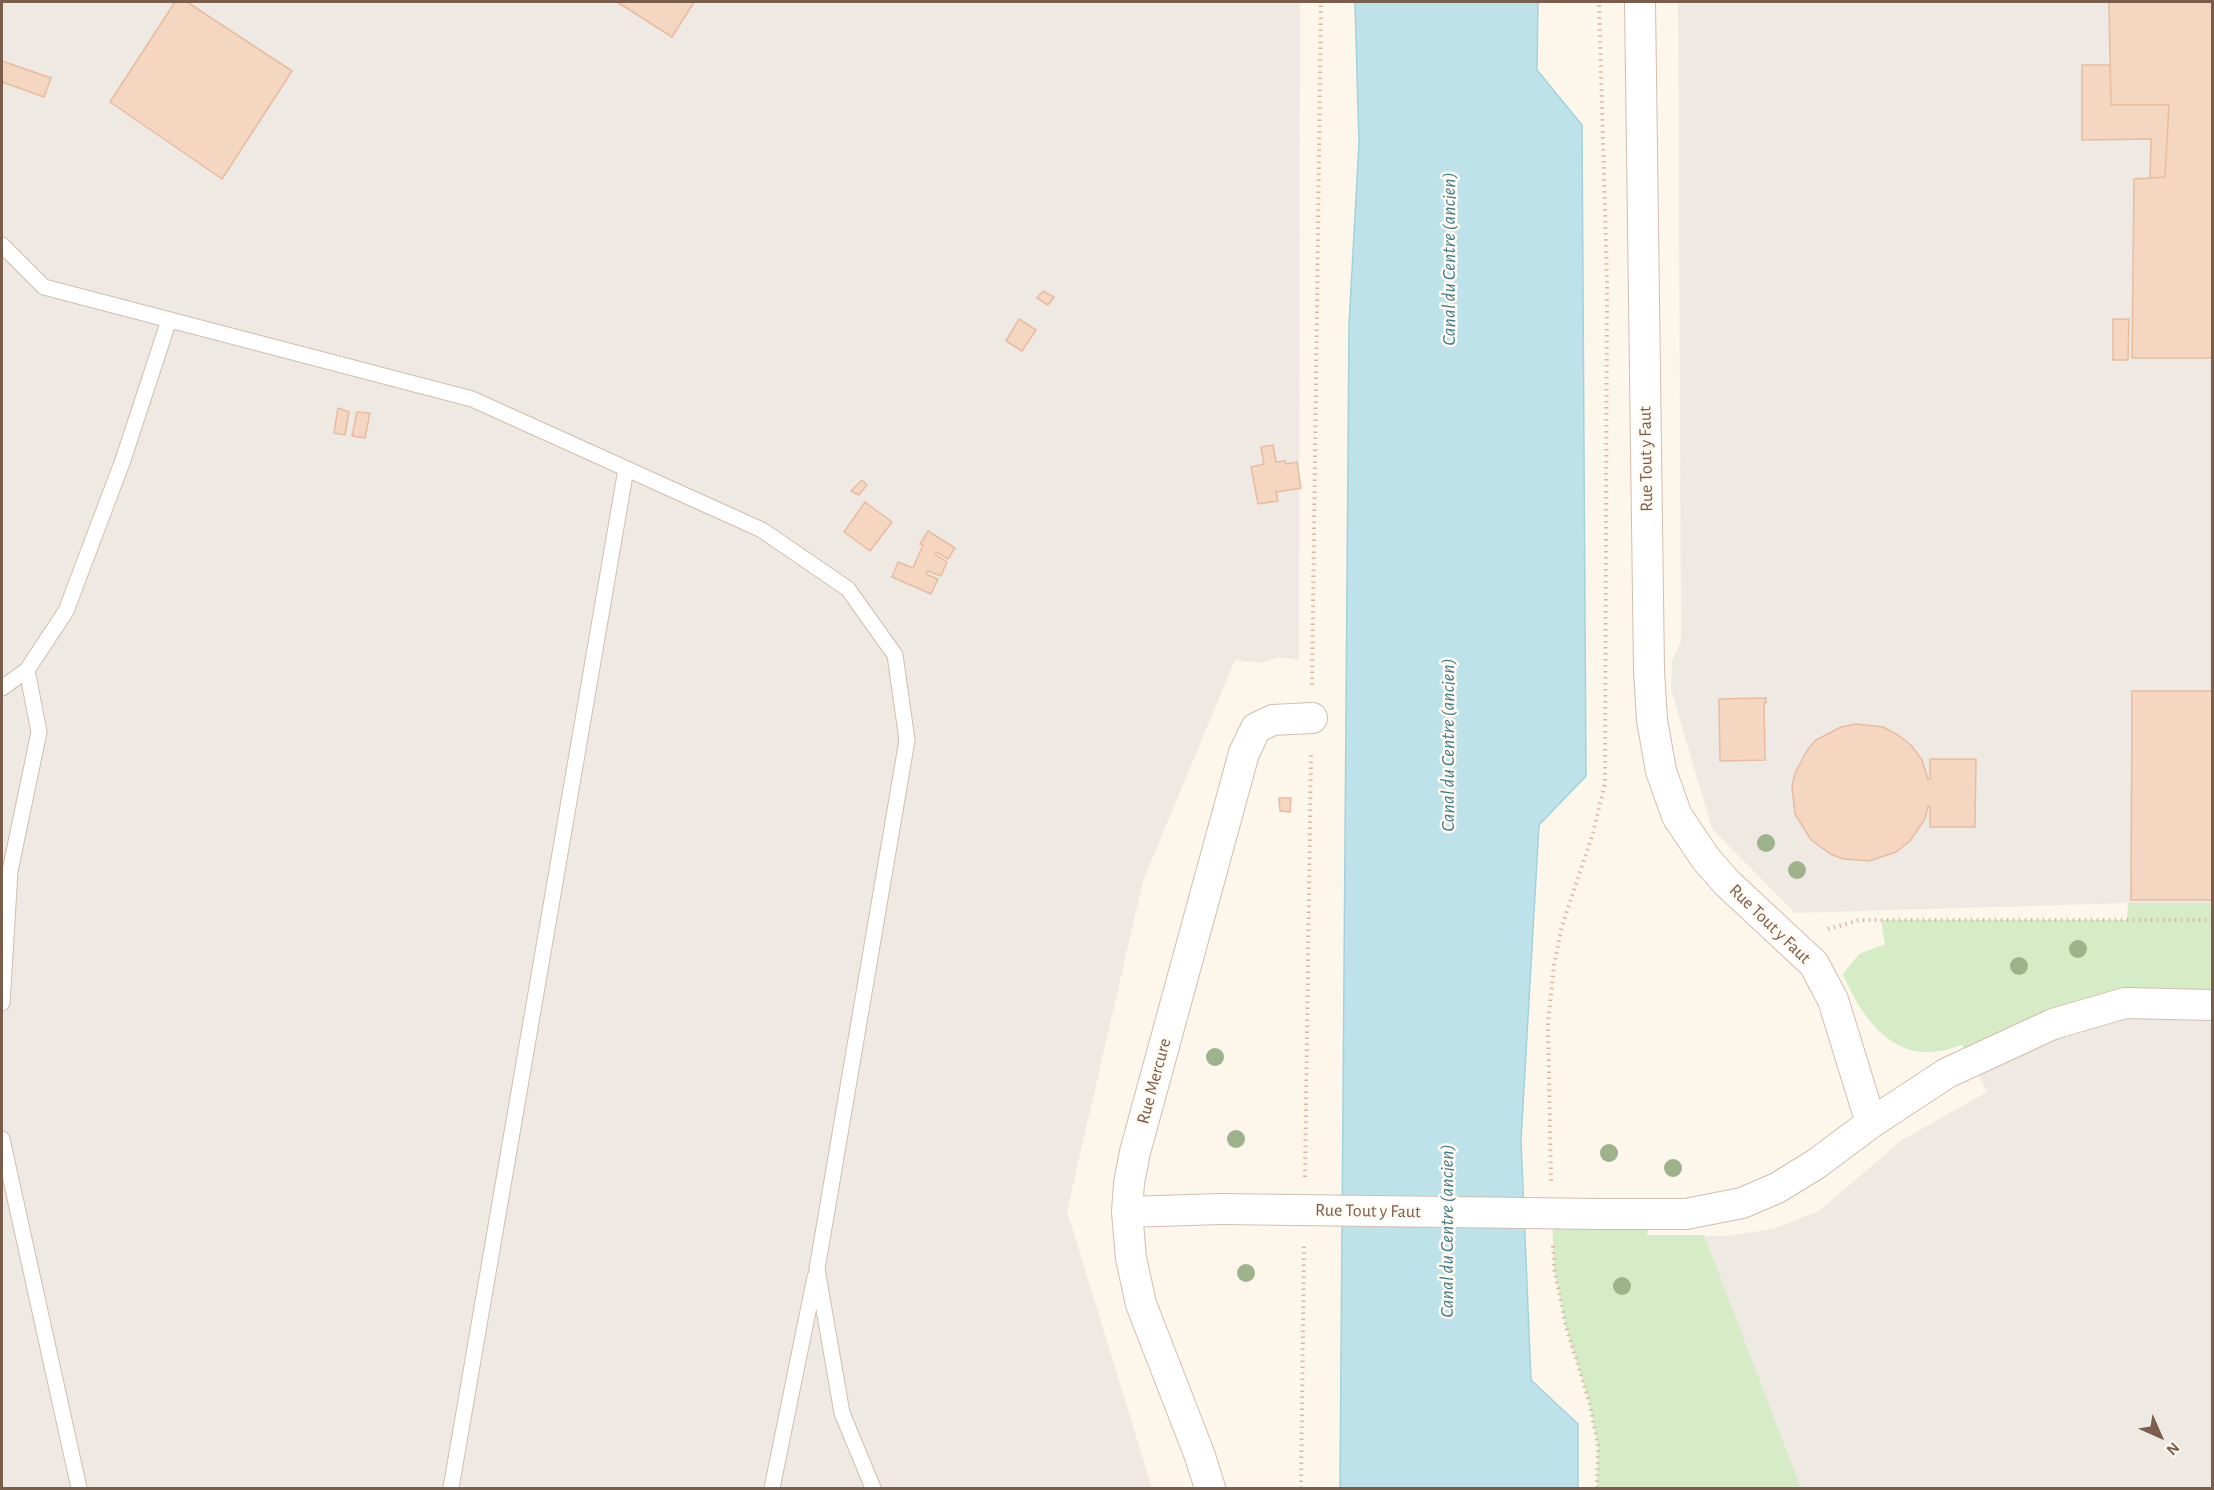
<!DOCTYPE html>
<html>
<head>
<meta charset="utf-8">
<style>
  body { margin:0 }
  #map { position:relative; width:2214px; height:1490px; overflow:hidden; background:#fdf6ea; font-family:"Alegreya Sans",sans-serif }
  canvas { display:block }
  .frame { position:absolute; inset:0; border:3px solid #7a5d4b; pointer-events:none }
  .north { position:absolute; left:2130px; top:1406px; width:60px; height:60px; -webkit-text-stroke:4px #fffaf2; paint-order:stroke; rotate:135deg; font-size:16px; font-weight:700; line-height:24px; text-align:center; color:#7a5d4b }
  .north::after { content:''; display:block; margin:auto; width:21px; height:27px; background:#7a5d4b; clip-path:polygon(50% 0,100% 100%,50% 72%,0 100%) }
</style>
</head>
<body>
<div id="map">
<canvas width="2214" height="1490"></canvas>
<div class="frame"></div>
<div class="north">N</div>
</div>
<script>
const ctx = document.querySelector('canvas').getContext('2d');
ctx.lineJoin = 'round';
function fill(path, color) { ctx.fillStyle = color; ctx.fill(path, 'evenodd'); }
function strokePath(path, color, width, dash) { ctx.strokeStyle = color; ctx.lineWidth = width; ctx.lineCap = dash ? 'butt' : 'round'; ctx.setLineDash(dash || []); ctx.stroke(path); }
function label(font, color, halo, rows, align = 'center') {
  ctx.font = font + ' "Alegreya Sans",sans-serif'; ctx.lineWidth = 5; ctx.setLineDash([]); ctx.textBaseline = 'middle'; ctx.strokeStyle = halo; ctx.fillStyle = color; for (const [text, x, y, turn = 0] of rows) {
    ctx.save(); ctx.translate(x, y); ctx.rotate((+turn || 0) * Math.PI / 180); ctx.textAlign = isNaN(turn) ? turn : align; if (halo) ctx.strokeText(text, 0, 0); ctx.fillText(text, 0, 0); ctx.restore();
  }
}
const industrial = new Path2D(`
  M2,2H1300L1299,660L1278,657L1262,663L1235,660L1143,881L1067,1211L1152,1488H2Z
  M1678,2H2212V903H2128L1795,913L1712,829L1671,689L1672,661L1681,641Z
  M2212,961V1488H1658L1646,1235L1726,1236L1773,1229L1819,1211L1902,1140L1987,1092L1972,1062Z`);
const green = new Path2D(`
  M2128,903H2212V1005L2125,1003L1972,1062L1962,1045C1954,1047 1947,1050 1939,1051C1890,1060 1859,1013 1843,974L1859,954L1885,944L1881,920H2127Z
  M1552,1213L1651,1214L1647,1235H1704L1801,1488H1597L1598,1446L1589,1401L1566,1327L1554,1268Z`);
const water = new Path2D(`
  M1355,2H1538L1537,70L1582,125L1586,776L1539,825L1521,1140L1531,1380L1578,1424V1488H1340L1349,325L1359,143Z`);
const building = new Path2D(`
  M175,2H187L292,71L222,179L110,102Z
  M617,2H694L672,37Z
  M2109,2H2212V358H2132L2134,179L2165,177L2169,105H2111Z
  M2,61L51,78L44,97L2,82Z
  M2082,65H2110L2111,105H2169L2165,177L2150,178L2151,139L2082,140Z
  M1043,291L1054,297L1048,305L1037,298Z
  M1019,319L1036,330L1022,351L1006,341Z
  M2113,319H2129L2128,360H2113Z
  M338,408L349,412L345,435L334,433Z
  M357,412L370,413L365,438L352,436Z
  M1273,445L1276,462L1285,461L1286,464L1297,462L1301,488L1276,492L1278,501L1258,504L1251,467L1264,464L1261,447Z
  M862,480L867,485L859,495L851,491Z
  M865,502L892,522L870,551L844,532Z
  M928,531L955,548L948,559L937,552L935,554L947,562L941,576L928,571L926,574L938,579L931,594L892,577L898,562L913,568L923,545L920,544Z
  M2132,691H2212V900H2131Z
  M1766,698V703H1764L1765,760L1720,761L1719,699Z
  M1856,724L1883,727L1898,735L1911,745L1922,760L1928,779H1930V759H1976L1975,827H1930V807L1928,806L1925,819L1910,841L1896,852L1869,861L1844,859L1832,855L1811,840L1795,814L1792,786L1795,773L1808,749L1816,740L1841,727Z
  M1279,798H1291L1290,812L1280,811Z`);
const path = new Path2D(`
  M1312,685L1321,2
  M1828,929L1860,920H2212
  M1305,1177L1311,752
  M1551,1181L1548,1023L1554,965L1562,926L1593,833L1605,783L1607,281L1599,2
  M1553,1246L1554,1268L1566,1327L1589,1401L1598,1446L1597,1488
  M1301,1488L1304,1244`);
const service = new Path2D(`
  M2,245L44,287L472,399L762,530L848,589L895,655L907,740L817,1269L842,1413L873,1488
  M2,688L27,670L66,611L123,460L169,320
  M2,1003L10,871L39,732L27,670
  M2,1139L79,1488
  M451,1488L626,469
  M772,1488L815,1277`);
const minor = new Path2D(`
  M1640,2L1649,671L1652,720L1661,771L1677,816L1706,859L1727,883L1814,964L1833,1000L1871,1123
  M1127,1212L1221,1209
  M1601,1214H1686L1742,1203L1777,1188L1816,1164L1871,1123L1947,1073L2053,1024L2125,1003L2212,1005
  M1210,1488L1200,1456L1141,1304L1131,1258L1127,1212L1129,1183L1135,1152L1244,753L1256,728L1273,720L1312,718`);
const minorBridge = new Path2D(`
  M1221,1209L1601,1214`);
const trees = [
  [1766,843],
  [1797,870],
  [2078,949],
  [2019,966],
  [1215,1057],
  [1236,1139],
  [1609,1153],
  [1673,1168],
  [1246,1273],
  [1622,1286]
];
const streetNames = [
  ["Rue Tout y Faut",1646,459,-91],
  ["Rue Tout y Faut",1770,924,44],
  ["Rue Mercure",1154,1081,-75],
  ["Rue Tout y Faut",1368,1211,1]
];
const waterNames = [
  ["Canal du Centre (ancien)",1449,259,-90],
  ["Canal du Centre (ancien)",1448,745,-90],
  ["Canal du Centre (ancien)",1447,1231,-90]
];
fill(industrial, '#efe9e3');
fill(green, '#d6ecc7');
fill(water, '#bde2e9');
strokePath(water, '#a3d2db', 1.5);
fill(building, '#f4d6c1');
strokePath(building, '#e7bca0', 1.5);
strokePath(service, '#d1beae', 17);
strokePath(minor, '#d1beae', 32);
strokePath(path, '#dab9a3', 4, [1.5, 4.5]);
strokePath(service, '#fff', 15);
strokePath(minor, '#fff', 30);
strokePath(minorBridge, '#d1beae', 32, []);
strokePath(minorBridge, '#fff', 30);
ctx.fillStyle = '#9eb28c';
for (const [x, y] of trees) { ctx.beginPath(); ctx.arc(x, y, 9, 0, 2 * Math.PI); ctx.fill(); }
label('18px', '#7a5d4b', '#fffaf2', streetNames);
label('italic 20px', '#417b87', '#fffaf2', waterNames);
</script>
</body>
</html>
